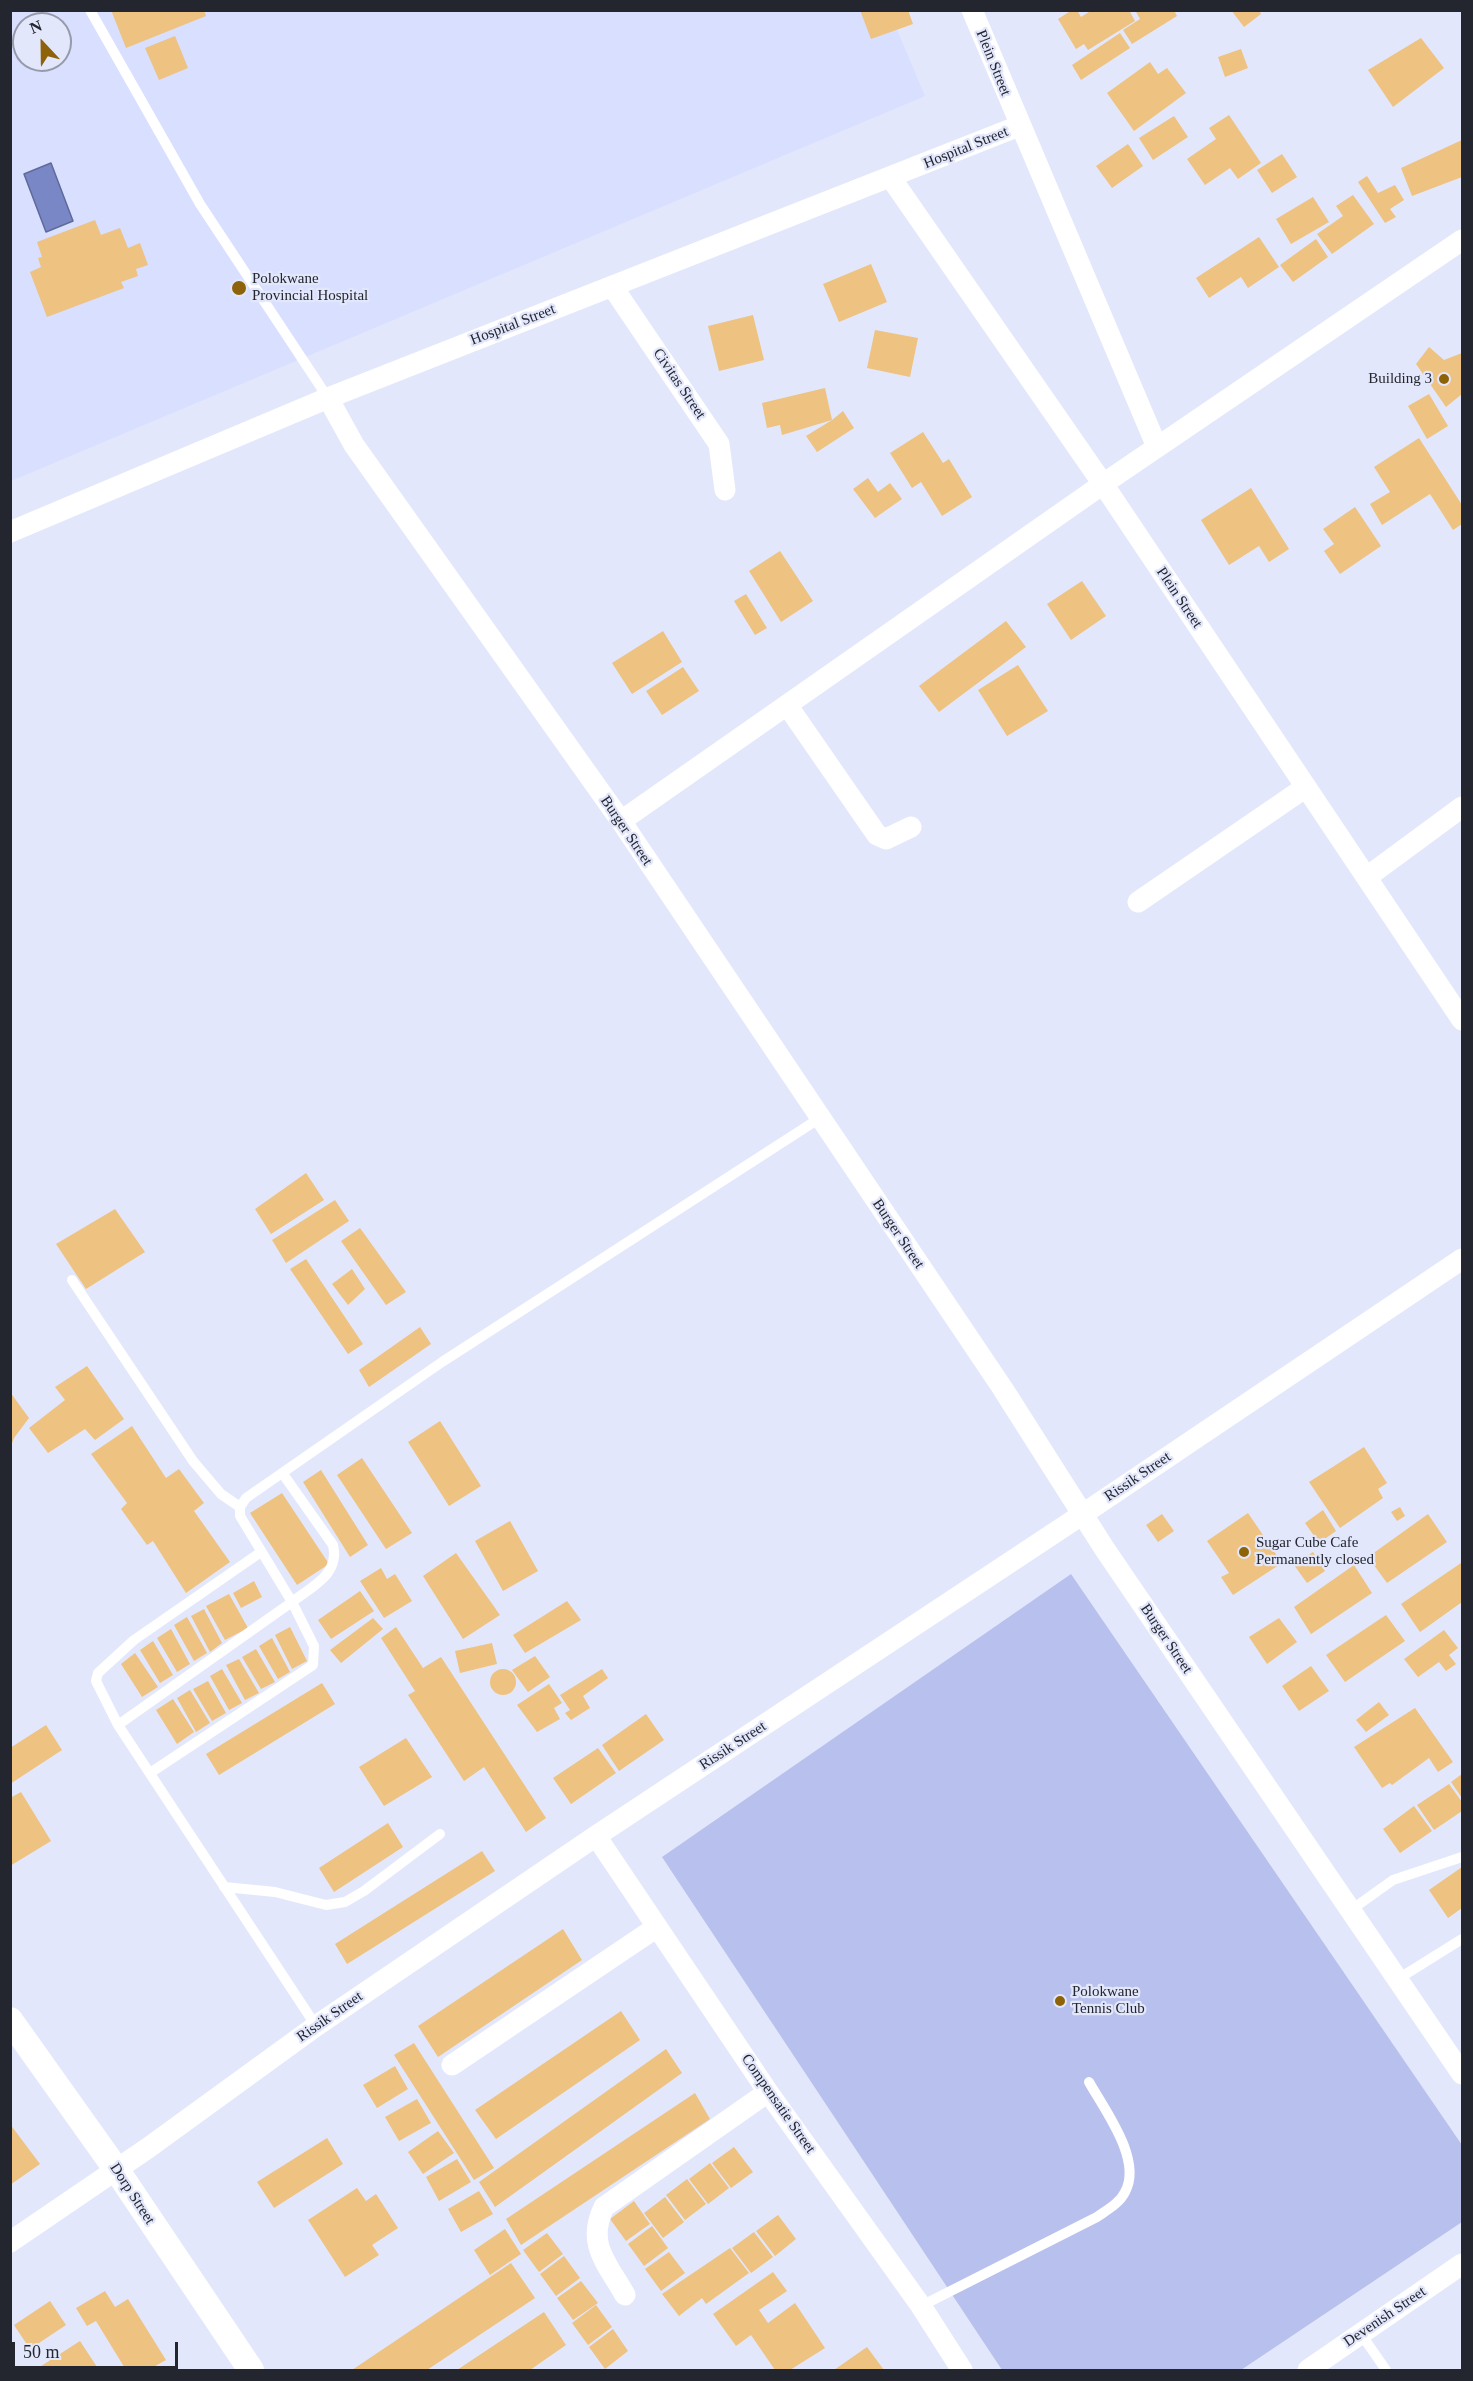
<!DOCTYPE html>
<html>
<head>
<meta charset="utf-8">
<style>
  body { margin:0 }
  #map { position:relative; width:1473px; height:2381px; overflow:hidden; background:#e3e7fb; font-family:"Times New Roman",serif }
  canvas { display:block }
  .frame { position:absolute; inset:0; border:12px solid #24262f; pointer-events:none }
  .north { position:absolute; left:12px; top:12px; width:60px; height:60px; box-sizing:border-box; background:#e3e7fb; border:2px solid #979aa9; border-radius:50%; rotate:338deg; font-size:16px; font-weight:700; line-height:24px; text-align:center; color:#24262f }
  .north::after { content:''; display:block; margin:auto; width:21px; height:27px; background:#8e6208; clip-path:polygon(50% 0,100% 100%,50% 72%,0 100%) }
  .scale { position:absolute; left:12px; top:2342px; width:166px; height:27px; box-sizing:border-box; border:3px solid #24262f; border-top:0; padding-left:8px; font-size:18px; line-height:21px; white-space:nowrap; color:#24262f; -webkit-text-stroke:4px #e3e7fb; paint-order:stroke }
</style>
</head>
<body>
<div id="map">
<canvas width="1473" height="2381"></canvas>
<div class="frame"></div>
<div class="north">N</div>
<div class="scale">50 m</div>
</div>
<script>
const ctx = document.querySelector('canvas').getContext('2d');
ctx.lineJoin = 'round';
function fill(path, color) { ctx.fillStyle = color; ctx.fill(path, 'evenodd'); }
function strokePath(path, color, width, dash) { ctx.strokeStyle = color; ctx.lineWidth = width; ctx.lineCap = dash ? 'butt' : 'round'; ctx.setLineDash(dash || []); ctx.stroke(path); }
function label(font, color, halo, rows, align = 'center') {
  ctx.font = font + ' "Times New Roman",serif'; ctx.lineWidth = 4.5; ctx.setLineDash([]); ctx.textBaseline = 'middle'; ctx.strokeStyle = halo; ctx.fillStyle = color; for (const [text, x, y, turn = 0] of rows) {
    ctx.save(); ctx.translate(x, y); ctx.rotate((+turn || 0) * Math.PI / 180); ctx.textAlign = isNaN(turn) ? turn : align; if (halo) ctx.strokeText(text, 0, 0); ctx.fillText(text, 0, 0); ctx.restore();
  }
}
const built = new Path2D(`
  M11,11H889L925,96L11,481ZM24,24H60V60H24Z`);
const green = new Path2D(`
  M1071,1574L1462,2145V2222L1241,2370H1002L662,1857Z`);
const water = new Path2D(`
  M51,163L73,221L46,232L24,174Z`);
const building = new Path2D(`
  M111,10H204L206,16L126,48Z
  M860,10H908L913,24L871,39Z
  M1072,10H1077L1081,17L1092,10H1129L1135,21L1088,50L1084,44L1076,49L1058,19Z
  M1135,10H1174L1177,16L1132,44L1123,30L1140,19Z
  M1231,10H1259L1261,14L1244,27Z
  M1120,33L1130,48L1081,80L1072,65Z
  M175,36L188,68L159,80L145,48Z
  M1421,38L1444,68L1393,107L1368,70Z
  M1241,49L1248,68L1225,77L1218,57Z
  M1150,62L1158,74L1167,68L1186,93L1134,131L1107,93Z
  M1229,115L1261,163L1238,179L1230,168L1205,185L1187,159L1216,139L1209,128Z
  M1174,116L1188,137L1153,160L1139,138Z
  M1462,140V177L1412,196L1401,168Z
  M1128,144L1143,166L1112,188L1096,166Z
  M1282,154L1297,177L1272,193L1257,170Z
  M1367,176L1378,193L1395,185L1404,200L1390,209L1396,217L1385,223L1358,182Z
  M1353,195L1374,224L1332,254L1317,234L1343,216L1336,206Z
  M1313,197L1329,222L1291,244L1276,219Z
  M95,220L101,235L120,228L128,248L140,243L148,265L136,269L138,276L121,282L124,288L47,317L30,272L41,267L38,258L42,257L37,242Z
  M1259,237L1279,267L1248,288L1241,277L1209,298L1196,278Z
  M1316,239L1328,257L1293,282L1280,265Z
  M871,264L887,302L839,322L823,284Z
  M753,315L764,360L719,371L708,326Z
  M875,330L918,338L910,377L867,368Z
  M1429,347L1444,360L1462,353V394L1446,407L1416,364Z
  M825,388L832,420L843,411L854,428L817,452L806,436L832,420L782,435L780,425L767,428L762,403Z
  M1429,394L1448,426L1427,439L1408,406Z
  M923,432L943,463L949,459L972,497L942,516L921,482L912,488L890,453Z
  M1419,438L1462,505V524L1453,530L1430,494L1382,525L1370,504L1390,492L1374,467Z
  M868,478L878,492L890,483L902,499L875,518L853,489Z
  M1251,488L1289,549L1269,562L1259,546L1229,565L1201,520Z
  M1355,507L1381,546L1340,574L1324,551L1334,544L1323,529Z
  M780,551L813,601L781,622L749,571Z
  M1082,581L1106,616L1071,640L1047,604Z
  M746,594L767,628L755,635L734,601Z
  M1006,621L1026,647L939,712L919,686Z
  M663,631L682,662L632,694L612,663Z
  M1018,665L1048,711L1007,736L978,690Z
  M683,667L699,691L662,715L646,691Z
  M306,1173L324,1200L271,1234L255,1209Z
  M335,1200L349,1221L286,1263L272,1240Z
  M115,1209L145,1252L86,1289L56,1244Z
  M360,1228L406,1292L386,1305L341,1241Z
  M306,1259L363,1344L348,1354L290,1269Z
  M352,1269L365,1289L348,1305L332,1284Z
  M420,1327L431,1344L369,1387L359,1370Z
  M87,1366L124,1419L95,1440L85,1429L48,1453L29,1428L65,1400L55,1387Z
  M10,1392L29,1418L14,1438L11,1446Z
  M440,1421L481,1486L449,1506L408,1442Z
  M132,1426L166,1478L179,1469L204,1503L194,1511L230,1562L186,1593L153,1541L147,1545L121,1509L127,1503L91,1454Z
  M1364,1447L1387,1483L1378,1489L1383,1498L1340,1528L1309,1482Z
  M362,1458L412,1533L386,1549L337,1475Z
  M321,1470L368,1545L350,1557L303,1482Z
  M282,1493L329,1564L297,1585L250,1513Z
  M1400,1507L1405,1516L1397,1521L1391,1512Z
  M1323,1510L1336,1531L1319,1543L1305,1523Z
  M1248,1513L1282,1563L1233,1595L1221,1577L1229,1573L1207,1541Z
  M1162,1514L1174,1531L1158,1542L1146,1525Z
  M1428,1514L1447,1542L1387,1583L1368,1557Z
  M510,1521L538,1571L503,1591L475,1541Z
  M1313,1552L1325,1571L1307,1583L1294,1565Z
  M456,1553L500,1615L463,1639L423,1576Z
  M1461,1563L1462,1602L1420,1632L1401,1604Z
  M1354,1565L1372,1593L1311,1634L1294,1607Z
  M381,1568L387,1579L395,1574L412,1601L384,1618L360,1581Z
  M254,1581L262,1597L241,1608L233,1593Z
  M360,1591L374,1611L331,1639L318,1620Z
  M229,1594L248,1628L225,1640L206,1606Z
  M567,1601L581,1620L525,1653L513,1635Z
  M204,1609L222,1643L210,1652L191,1616Z
  M1386,1615L1405,1641L1345,1682L1326,1655Z
  M187,1617L207,1653L194,1661L174,1625Z
  M373,1618L383,1629L341,1663L330,1650Z
  M1279,1618L1297,1642L1267,1664L1249,1637Z
  M290,1627L307,1661L292,1669L275,1635Z
  M396,1627L423,1668L441,1657L546,1818L526,1832L484,1767L464,1781L408,1695L415,1691L381,1638Z
  M171,1629L190,1664L177,1672L157,1638Z
  M1444,1630L1458,1648L1449,1655L1456,1664L1446,1671L1439,1662L1418,1677L1404,1659Z
  M272,1638L290,1672L278,1679L259,1646Z
  M153,1641L173,1675L160,1683L140,1650Z
  M492,1643L497,1664L460,1673L455,1651Z
  M256,1649L275,1682L261,1689L242,1657Z
  M135,1653L158,1687L142,1697L121,1664Z
  M535,1656L550,1677L528,1692L512,1670Z
  M239,1659L259,1693L245,1700L226,1665Z
  M1311,1666L1329,1691L1299,1711L1282,1686Z
  M222,1669L242,1703L229,1710L210,1676Z
  M602,1669L608,1678L583,1696L590,1708L571,1720L565,1713L570,1710L560,1695Z
  M490 1682a13 13 0 1 1 26 0a13 13 0 1 1-26 0Z
  M208,1681L226,1713L212,1721L193,1689Z
  M322,1683L335,1704L219,1775L206,1754Z
  M549,1684L562,1703L554,1708L560,1719L537,1732L517,1705Z
  M190,1690L210,1723L196,1732L177,1698Z
  M173,1699L194,1732L177,1744L156,1710Z
  M1379,1702L1389,1715L1366,1732L1356,1720Z
  M1415,1708L1453,1762L1438,1772L1429,1758L1392,1785L1390,1783L1382,1788L1354,1747Z
  M646,1714L664,1740L619,1771L602,1745Z
  M46,1725L62,1750L10,1784V1748Z
  M406,1738L432,1777L384,1806L359,1767Z
  M598,1748L616,1773L571,1804L553,1778Z
  M1462,1774V1798L1451,1782Z
  M1449,1784L1462,1802V1811L1434,1830L1417,1805Z
  M21,1792L51,1841L10,1866V1798Z
  M1414,1806L1432,1831L1400,1853L1383,1829Z
  M388,1823L403,1847L334,1892L319,1868Z
  M482,1851L495,1871L347,1964L335,1944Z
  M1462,1867V1908L1448,1918L1429,1890Z
  M563,1929L582,1960L438,2057L418,2026Z
  M621,2011L640,2040L496,2139L475,2110Z
  M414,2043L494,2168L474,2180L394,2055Z
  M666,2049L682,2073L495,2207L479,2182Z
  M395,2066L408,2089L377,2108L363,2085Z
  M695,2093L710,2119L521,2245L506,2219Z
  M417,2099L431,2123L399,2141L385,2117Z
  M10,2124L40,2164L10,2185Z
  M438,2131L454,2153L423,2174L408,2152Z
  M327,2138L343,2164L274,2208L257,2182Z
  M734,2147L753,2172L731,2188L712,2163Z
  M457,2159L471,2182L439,2201L426,2177Z
  M710,2163L729,2188L708,2204L689,2179Z
  M687,2179L706,2204L685,2220L666,2195Z
  M357,2188L366,2201L376,2194L398,2228L372,2245L379,2255L345,2277L308,2220Z
  M479,2191L493,2214L461,2232L448,2209Z
  M665,2197L684,2222L663,2238L644,2213Z
  M634,2201L650,2224L626,2241L610,2219Z
  M778,2215L796,2239L775,2256L756,2231Z
  M652,2226L668,2248L644,2266L628,2244Z
  M505,2229L521,2254L490,2275L474,2250Z
  M754,2232L773,2257L751,2273L732,2248Z
  M547,2233L563,2254L539,2272L523,2250Z
  M730,2248L749,2273L706,2304L702,2298L679,2316L662,2294Z
  M669,2252L685,2273L661,2291L645,2269Z
  M564,2256L580,2278L556,2296L540,2274Z
  M511,2263L535,2298L427,2370H352Z
  M773,2272L787,2291L759,2310L768,2323L795,2303L825,2348L790,2370H775L751,2335L736,2346L713,2314Z
  M581,2281L598,2303L573,2320L557,2298Z
  M105,2291L115,2307L128,2299L166,2360L148,2370H126L96,2321L87,2326L76,2308Z
  M50,2301L66,2325L30,2349L14,2325Z
  M596,2305L612,2327L588,2345L572,2323Z
  M544,2312L566,2345L530,2370H457Z
  M613,2329L628,2351L605,2369L589,2347Z
  M80,2341L99,2370H35Z
  M867,2347L884,2370H834Z`);
const service = new Path2D(`
  M90,10L200,204L328,398
  M72,1280L193,1461L221,1494L240,1507
  M261,1552L134,1640L98,1673L96,1681L118,1725L316,2026
  M118,1725L292,1602L240,1516V1507L246,1498L442,1362L820,1118
  M150,1773L313,1665L314,1646L292,1602C313,1586 340,1574 333,1545L283,1474
  M224,1887L275,1892L326,1905L345,1902L364,1891L440,1834
  M1351,1910L1393,1880L1462,1857
  M1398,1979L1462,1939
  M921,2306L1097,2217C1107,2210 1120,2203 1125,2192C1143,2160 1104,2109 1089,2082
  M1361,2334L1386,2370`);
const minor = new Path2D(`
  M972,10L1157,447
  M891,178L1103,484L1462,1020
  M612,286L719,444L725,490
  M328,398L354,445L621,821L1003,1389L1104,1548L1462,2074
  M10,532L328,398L1019,126
  M787,705L877,835L886,839L911,827
  M621,821L1103,484L1462,240
  M1367,877L1462,807
  M1138,902L1306,787
  M596,1836L768,2092L921,2306L962,2370
  M452,2065L657,1927
  M10,2242L148,2148L316,2026L596,1836L1083,1514L1462,1259
  M625,2295C607,2263 586,2244 604,2207L768,2092
  M1308,2370L1462,2264`);
const tertiary = new Path2D(`
  M10,2020L116,2169L251,2370`);
const markers = [
  [239,288,8,"#8e6208"],
  [1444,379,6,"#8e6208"],
  [1244,1552,6,"#8e6208"],
  [1060,2001,6,"#8e6208"]
];
const streetNames = [
  ["Plein Street",993,63,68],
  ["Hospital Street",966,148,-22],
  ["Hospital Street",513,325,-21],
  ["Civitas Street",679,384,56],
  ["Plein Street",1179,598,56],
  ["Burger Street",626,831,56],
  ["Burger Street",898,1234,56],
  ["Rissik Street",1138,1477,-34],
  ["Burger Street",1166,1639,56],
  ["Rissik Street",733,1746,-33],
  ["Rissik Street",330,2017,-35],
  ["Compensatie Street",778,2104,55],
  ["Dorp Street",132,2194,57],
  ["Devenish Street",1385,2317,-34]
];
const poiNames = [
  ["Polokwane",252,279],
  ["Provincial Hospital",252,296],
  ["Building 3",1432,379,"right"],
  ["Sugar Cube Cafe",1256,1543],
  ["Permanently closed",1256,1560],
  ["Polokwane",1072,1992],
  ["Tennis Club",1072,2009]
];
fill(built, '#d8dfff');
fill(green, '#b8c1ed');
fill(water, '#7a87c7');
strokePath(water, '#606a99', 1.5);
fill(building, '#eec280');
strokePath(service, '#fff', 10);
strokePath(minor, '#fff', 21);
strokePath(tertiary, '#fff', 26);
for (const [x, y, r, color] of markers) { const dot = new Path2D(); dot.arc(x, y, r, 0, 2 * Math.PI); ctx.fillStyle = color; ctx.fill(dot); strokePath(dot, '#e3e7fb', 2); }
label('15px', '#24262f', '#e3e7fb', streetNames);
label('15px', '#24262f', '#e3e7fb', poiNames, 'left');
</script>
</body>
</html>
